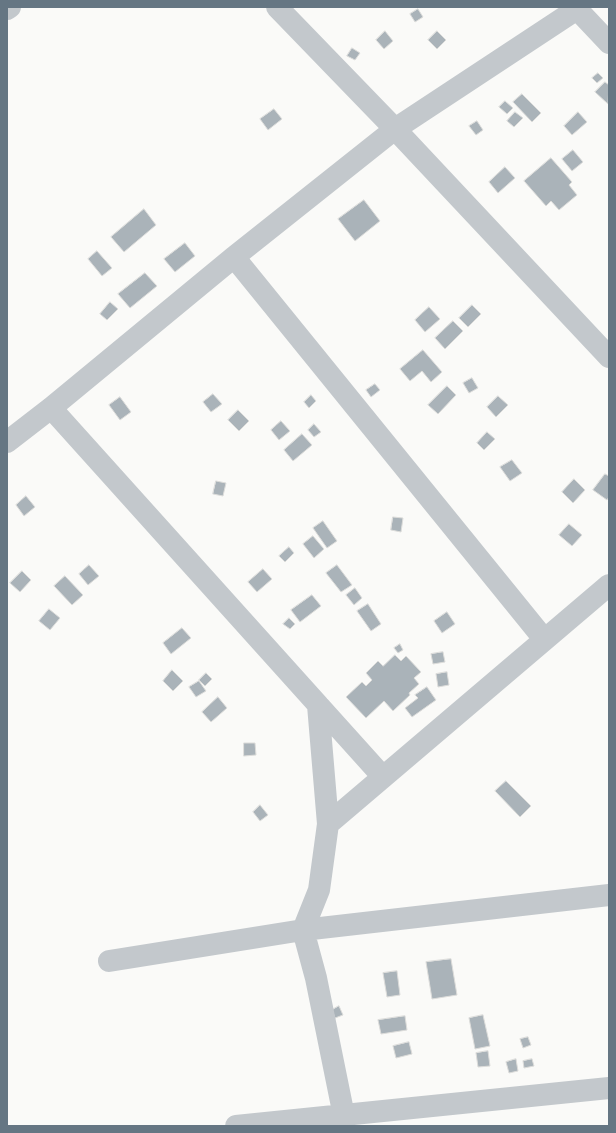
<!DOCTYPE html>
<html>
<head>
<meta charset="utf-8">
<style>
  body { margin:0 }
  #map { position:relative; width:616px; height:1133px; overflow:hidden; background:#fafaf8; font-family:Lato,sans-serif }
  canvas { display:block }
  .frame { position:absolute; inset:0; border:8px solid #657683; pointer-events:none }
</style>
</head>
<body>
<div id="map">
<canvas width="616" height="1133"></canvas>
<div class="frame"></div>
</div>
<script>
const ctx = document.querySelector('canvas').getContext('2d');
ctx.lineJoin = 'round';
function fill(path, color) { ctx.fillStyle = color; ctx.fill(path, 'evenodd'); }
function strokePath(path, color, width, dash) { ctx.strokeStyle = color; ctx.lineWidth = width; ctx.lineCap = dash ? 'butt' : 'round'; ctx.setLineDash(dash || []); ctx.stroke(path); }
const building = new Path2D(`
  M418,9L423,17L415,22L410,14Z
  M385,31L393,41L384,49L376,40Z
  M437,31L446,40L437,49L428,40Z
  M352,48L360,53L355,60L347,56Z
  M598,73L603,78L597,83L592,78Z
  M605,82L609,85L608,104L595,92Z
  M522,94L541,113L532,122L513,102Z
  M505,101L513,108L507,114L499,107Z
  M274,109L282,119L268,130L260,119Z
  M515,112L523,118L514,127L507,121Z
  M578,112L587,122L572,135L564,126Z
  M477,121L483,130L476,135L469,126Z
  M573,150L583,162L572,171L562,159Z
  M551,158L572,182L569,185L577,195L559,210L551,201L546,206L524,181Z
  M505,167L515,178L498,193L489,182Z
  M364,200L380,221L355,241L338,219Z
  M144,209L156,225L124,252L111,237Z
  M185,243L195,256L175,272L164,259Z
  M97,251L112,268L102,276L88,259Z
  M145,273L157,286L130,308L118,294Z
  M110,302L118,309L107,320L100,314Z
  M472,305L481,314L468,327L459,318Z
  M429,307L440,319L425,332L415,320Z
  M453,321L463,331L445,349L435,338Z
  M423,350L442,372L431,382L422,371L410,381L400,369Z
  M472,378L478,388L469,393L463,383Z
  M375,384L380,390L371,397L366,390Z
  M447,386L456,395L438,414L428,405Z
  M213,394L222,404L211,412L203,402Z
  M311,395L316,401L309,408L304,402Z
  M498,396L508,405L496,417L487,407Z
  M120,397L131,412L120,420L109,405Z
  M238,410L249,421L239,431L228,420Z
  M281,421L290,431L279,440L271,430Z
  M314,424L321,432L314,437L308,430Z
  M487,432L495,439L484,450L477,443Z
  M302,434L312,445L293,461L284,450Z
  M512,460L522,473L510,481L500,467Z
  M605,474L609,476V497L607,500L593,490Z
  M574,479L585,490L573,503L562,492Z
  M216,481L226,483L223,496L213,494Z
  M26,496L35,507L24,516L16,505Z
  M393,517L403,518L401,532L391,530Z
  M323,521L337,541L327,548L313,528Z
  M569,524L582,535L572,546L559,535Z
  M313,536L324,549L314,558L303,544Z
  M289,547L294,553L285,562L279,556Z
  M89,565L99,576L88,585L79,574Z
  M337,565L352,585L341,592L326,573Z
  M263,569L272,579L257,592L248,582Z
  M22,571L31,580L20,592L10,583Z
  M65,576L83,595L72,605L54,586Z
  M355,588L362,598L354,605L346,595Z
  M312,595L321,606L300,622L291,610Z
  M368,604L381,624L371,631L357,611Z
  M49,609L60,618L50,630L39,621Z
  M447,612L455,624L442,633L434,621Z
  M289,618L295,624L290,629L283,624Z
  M182,628L191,638L171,654L163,643Z
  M400,644L403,650L398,653L394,648Z
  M443,652L445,662L433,664L431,654Z
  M395,655L401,661L406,656L421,672L414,678L419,684L409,693L410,695L393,711L384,701L366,718L346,697L362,682L366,686L372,680L366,673L378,661L383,666Z
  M172,670L183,681L173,691L163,681Z
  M447,672L449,685L438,687L436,674Z
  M206,673L212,679L205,686L199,680Z
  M199,681L206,691L196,697L189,687Z
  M427,687L436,700L412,717L405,708L418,698L415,695Z
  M218,697L227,708L211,722L202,712Z
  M244,743H255L256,755L244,756Z
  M506,781L531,806L520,817L495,791Z
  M260,805L268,815L260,821L253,812Z
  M451,959L457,995L432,999L426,962Z
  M397,971L400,995L387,997L383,973Z
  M339,1006L343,1015L335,1018L332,1010Z
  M483,1015L490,1046L475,1049L469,1018Z
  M405,1016L407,1030L381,1034L378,1020Z
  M528,1037L531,1045L523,1048L520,1039Z
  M409,1042L412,1054L396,1058L393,1046Z
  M488,1051L490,1066L478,1067L476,1053Z
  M516,1059L518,1071L509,1073L506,1062Z
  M532,1059L534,1066L524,1068L523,1061Z`);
const minor = new Path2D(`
  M277,7L395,129L609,357
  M575,7L609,43
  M7,9L10,7
  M234,257L544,639
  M51,408L383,777
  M7,442L51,408L234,257L395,129L580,7
  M318,705L328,824L319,890L303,930L316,978L346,1126
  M328,824L609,585
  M109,961L303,930L609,895
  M236,1126L609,1088`);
fill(building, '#aab3b9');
strokePath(building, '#dcdcda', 1);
strokePath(minor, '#c3c8cc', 22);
</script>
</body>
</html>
